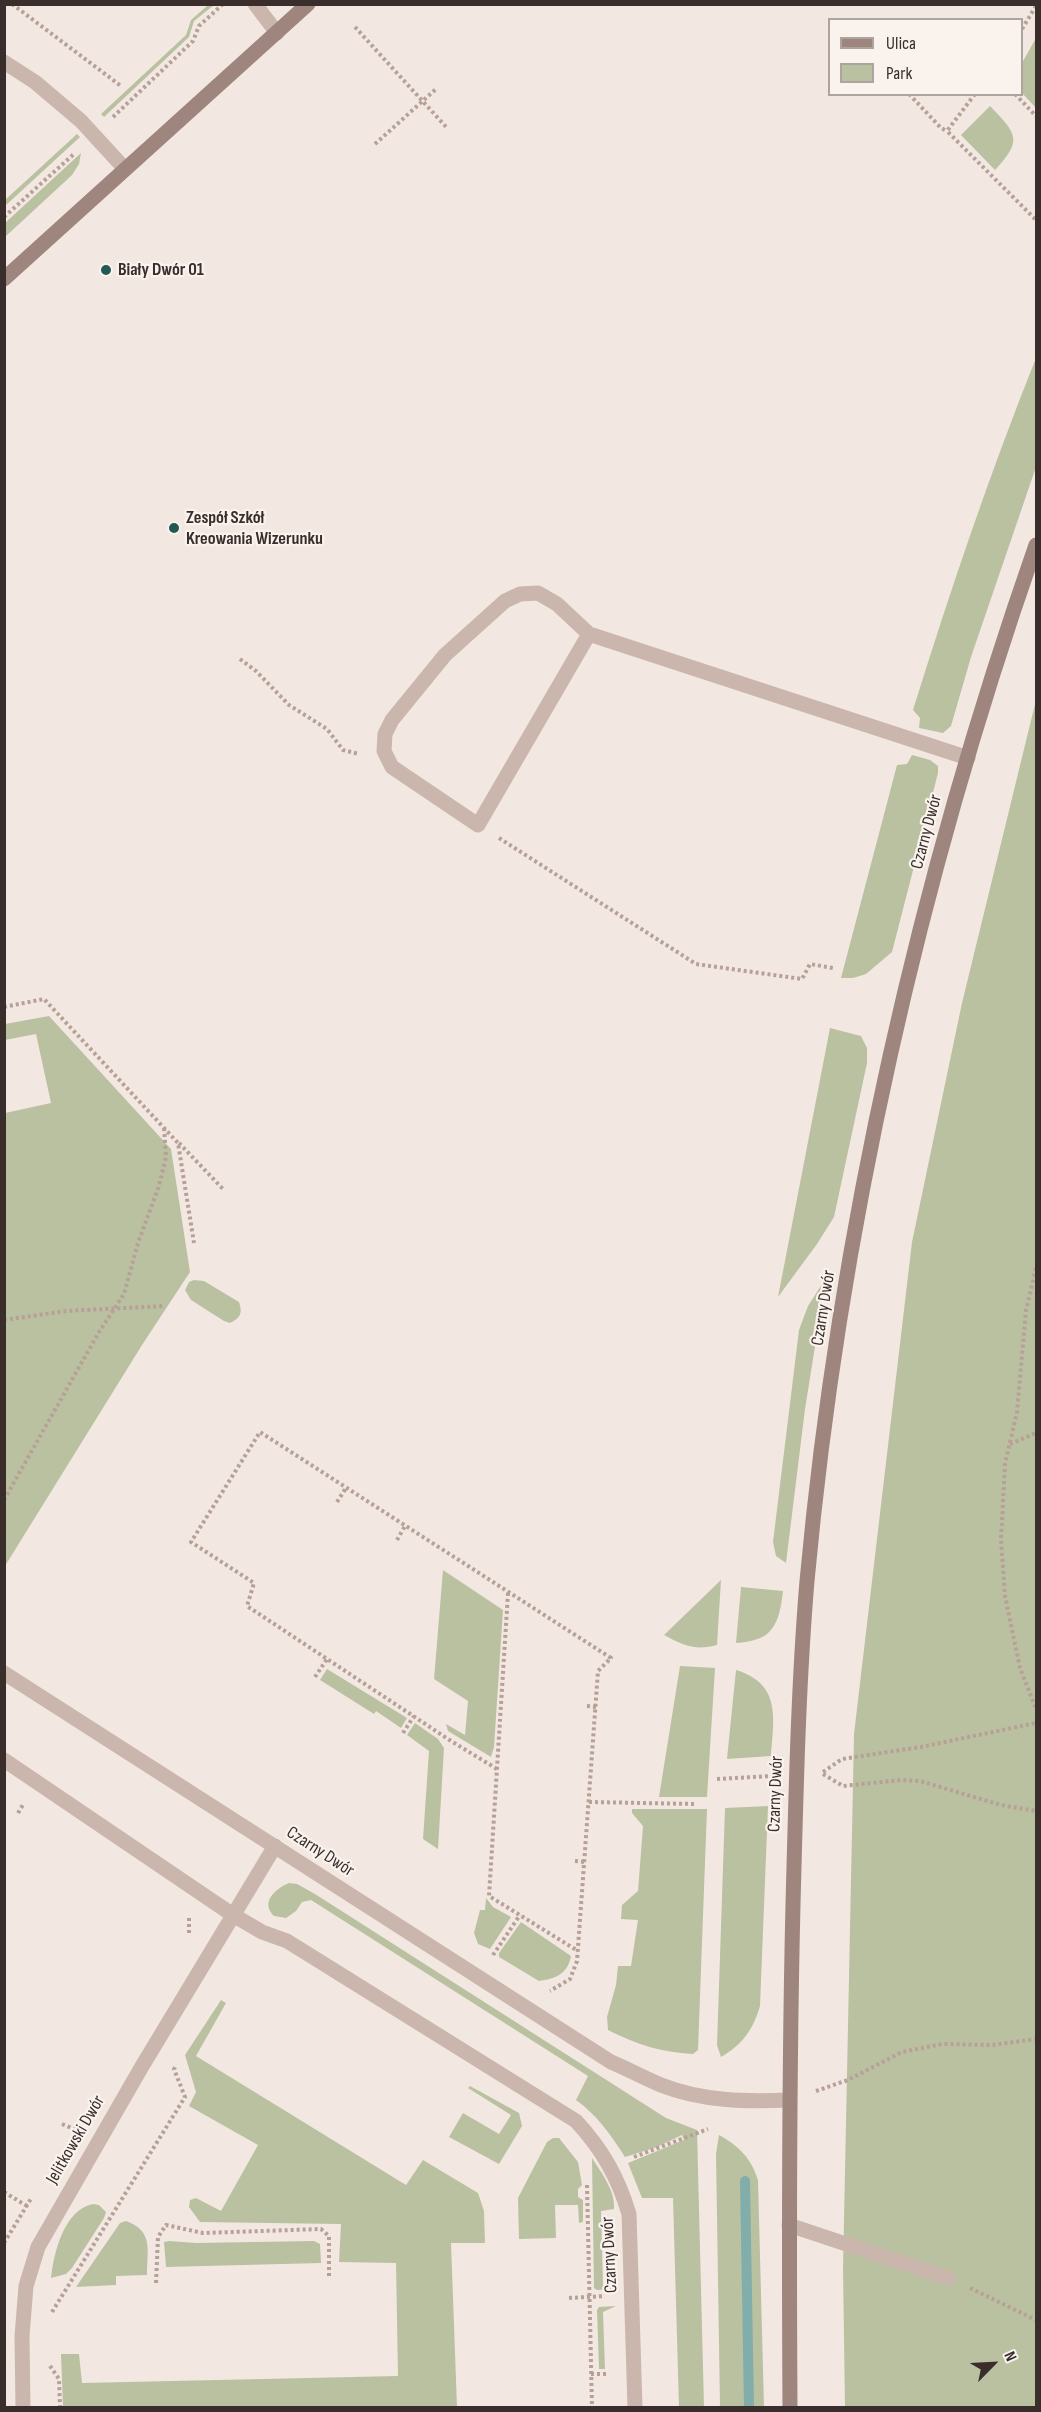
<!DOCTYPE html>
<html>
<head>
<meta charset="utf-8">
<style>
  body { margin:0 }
  #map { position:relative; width:1041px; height:2412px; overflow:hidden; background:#f2e8e1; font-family:"Sofia Sans Condensed",sans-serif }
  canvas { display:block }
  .frame { position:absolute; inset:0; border:6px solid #392e2b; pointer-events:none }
  .legend { position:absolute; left:828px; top:18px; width:195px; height:78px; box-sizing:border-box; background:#faf2ed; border:2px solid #ada49f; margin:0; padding:8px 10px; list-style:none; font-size:18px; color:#392e2b }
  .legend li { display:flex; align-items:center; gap:12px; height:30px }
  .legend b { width:30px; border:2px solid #ada49f }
  .north { position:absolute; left:963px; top:2334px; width:60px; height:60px; -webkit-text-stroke:4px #faf2ed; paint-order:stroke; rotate:66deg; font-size:16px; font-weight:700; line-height:24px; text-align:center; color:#392e2b }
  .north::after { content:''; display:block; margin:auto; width:21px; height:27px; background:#392e2b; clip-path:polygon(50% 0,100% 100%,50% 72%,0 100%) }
</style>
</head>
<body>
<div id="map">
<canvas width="1041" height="2412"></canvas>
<div class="frame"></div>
<ul class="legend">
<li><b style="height:8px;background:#9e857e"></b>Ulica</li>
<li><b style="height:16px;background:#bac1a1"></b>Park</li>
</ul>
<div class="north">N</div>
</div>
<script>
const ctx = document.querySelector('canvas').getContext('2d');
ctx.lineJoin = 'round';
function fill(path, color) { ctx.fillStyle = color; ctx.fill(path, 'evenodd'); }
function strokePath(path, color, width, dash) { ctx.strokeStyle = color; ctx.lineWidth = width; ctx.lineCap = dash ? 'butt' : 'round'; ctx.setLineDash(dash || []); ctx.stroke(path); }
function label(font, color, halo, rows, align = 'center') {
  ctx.font = font + ' "Sofia Sans Condensed",sans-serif'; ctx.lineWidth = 4.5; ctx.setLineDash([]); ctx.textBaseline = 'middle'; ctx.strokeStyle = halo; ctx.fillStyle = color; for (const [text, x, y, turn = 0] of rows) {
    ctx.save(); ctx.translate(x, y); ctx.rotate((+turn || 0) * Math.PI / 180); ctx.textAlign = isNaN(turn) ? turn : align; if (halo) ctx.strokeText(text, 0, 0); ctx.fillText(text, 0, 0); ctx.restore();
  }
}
const green = new Path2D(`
  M208,5H214L194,21L189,37L104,117L101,114L186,35L191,20Z
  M1036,38V108L1022,93V63Z
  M990,106C1017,134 1023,140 995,170L961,135Z
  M77,134L80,137L5,206V200Z
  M81,153L79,164L72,175L5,237V223Z
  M1036,358V467L971,657L951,726L943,733L919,728L920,718L913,710C950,591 990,473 1036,358Z
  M1036,700V2407L845,2408L843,2268L854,1734L912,1242L962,1003Z
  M912,755L930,760L938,766V773L892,952L866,974L853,978H841L897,765L907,764Z
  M49,1016L171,1149L190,1272L142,1345L5,1566V1113L51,1103L36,1034L5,1040V1024Z
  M830,1028L861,1036L867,1048V1063L834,1217L817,1244L778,1297Z
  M826,1278L805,1409L786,1563L776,1556L773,1542L799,1330L808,1306Z
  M194,1280L204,1281L239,1302C243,1314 240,1318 230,1323L224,1321L191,1300L185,1290L189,1282Z
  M443,1570L503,1610L494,1747L491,1757L448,1731L446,1724L465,1735L468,1701L434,1679Z
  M721,1580L717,1645C696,1651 682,1645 664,1635Z
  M741,1587L783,1591C779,1625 773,1641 736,1643Z
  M680,1666L715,1668L707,1797H659Z
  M327,1669L407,1718L401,1728L376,1711L374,1714L320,1680Z
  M736,1670C781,1684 774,1717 771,1756L727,1759Z
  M415,1723L438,1739L444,1748L438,1849L423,1839L429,1751L407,1735Z
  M768,1806L760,2006C753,2030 742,2045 721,2057L717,2045L725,1808Z
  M632,1809H707L698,2050L693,2054C660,2052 638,2045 608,2030L607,2017L616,1985L618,1966H631L638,1920L621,1919L622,1905L638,1891L643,1826L632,1813Z
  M289,1883L297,1884L315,1894L666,2118L697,2130L704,2407H679L673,2198H642L628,2163L684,2140L682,2135L657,2147L625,2157C611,2135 597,2115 576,2100L588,2076L311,1900L302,1902L296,1911L286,1918L274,1916C260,1902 275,1889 289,1883Z
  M486,1898L493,1907L511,1917L490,1949L478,1944L474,1933L480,1910H485Z
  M521,1922L571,1956C568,1974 555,1979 539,1981L499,1957V1953Z
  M221,2000L226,2003L196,2056L406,2185L423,2160L478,2193L484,2211L485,2243H451L457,2407H63L61,2354H79L82,2383L398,2376L396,2263L339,2262L341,2224L200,2222L189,2207L190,2200L196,2198L221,2211L258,2145L189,2106L196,2092L185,2055Z
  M470,2086L519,2113L522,2126L499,2164L449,2137L463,2113L499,2134L511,2115L468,2088Z
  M719,2135C739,2146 751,2158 758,2180L764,2407H720L716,2154Z
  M553,2138H559L578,2162L582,2185L578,2189V2197L583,2200V2222L579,2223L578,2205H555L556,2238L519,2239L518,2198L547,2142Z
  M592,2158C601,2172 616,2192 614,2209L601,2211L603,2285L617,2289L597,2290L594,2288Z
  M93,2204L99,2205L106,2212L104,2218L72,2268L66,2274L51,2278C54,2252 64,2210 93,2204Z
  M126,2221C154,2231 147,2250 147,2275L116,2276V2285L76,2287L120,2223Z
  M169,2241L196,2243L314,2241L320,2244L321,2263L166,2267L164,2242Z
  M616,2306L603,2312L605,2369H599L597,2310L599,2307Z`);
const stream = new Path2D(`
  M745,2181L749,2408`);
const path = new Path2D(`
  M12,4L121,86
  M355,27L448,129
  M1022,29L1036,6
  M909,94L941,128L947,131
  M975,94L947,131L1036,220
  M1015,94L1036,116
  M113,117L193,41L199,26L223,4
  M375,144L436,89
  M4,217L75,153
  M240,659L256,671L289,705L327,729L343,750L359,754
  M499,838L696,964L802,979L810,964L833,968
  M4,1007L44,999L178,1143L194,1243
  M179,1143L223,1189
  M1036,1268L1026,1310L1017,1412L1005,1464L1001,1540L1005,1596L1020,1668L1036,1709
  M4,1320L66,1311L164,1306
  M1010,1444L1036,1433
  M4,1500L99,1332L124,1294L138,1243L159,1186L166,1157L164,1127
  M337,1502L346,1488
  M397,1540L405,1526
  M508,1593L489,1896L578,1951
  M315,1677L327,1659
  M587,1706L596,1707
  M403,1733L414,1716
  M497,1769L451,1741L247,1606L254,1583L191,1542L260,1432L611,1658L598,1671L577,1961L570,1979L550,1991
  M823,1772L842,1759L921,1747L1036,1723
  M823,1774L843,1786L901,1780L920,1781L1001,1805L1036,1811
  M717,1779L771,1776
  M589,1802L695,1804
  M18,1813L24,1803
  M575,1861L585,1862
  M189,1933V1917
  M493,1955L520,1915
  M816,2091L848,2080L902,2052L942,2044L992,2045L1036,2039
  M62,2124L74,2129
  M634,2157L708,2129
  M587,2185L592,2408
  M4,2192L27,2206
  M4,2243L32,2197
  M156,2283L158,2237L166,2225L203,2233L321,2229L329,2236V2279
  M970,2288L1036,2320
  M569,2298L605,2296
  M52,2312L185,2097L174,2069L176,2066
  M50,2366L59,2379L60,2408
  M591,2374H606`);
const lane = new Path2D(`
  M589,634L557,604L538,593L520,594L505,601L445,655L392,720L385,734L384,751L392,767L478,825L589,634L968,758
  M4,1760L233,1915L262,1932L287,1941L576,2121C602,2149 618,2177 629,2214L635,2408
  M789,2225L948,2278`);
const street = new Path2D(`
  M255,4L277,33
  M4,62L35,82L81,121L125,169
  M4,1673L611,2062C628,2069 644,2078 661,2085C701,2101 746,2102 789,2100
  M23,2408L22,2336L26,2286L38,2247L141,2068L275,1846`);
const secondary = new Path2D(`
  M4,279L308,4
  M790,2408C789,2240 789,2072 793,1904C796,1796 798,1689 807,1581C839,1232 920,876 1036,545`);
const markers = [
  [106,270,6,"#235855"],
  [174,528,6,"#235855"]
];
const poiNames = [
  ["Biały Dwór 01",118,270],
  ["Zespół Szkół",186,518],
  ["Kreowania Wizerunku",186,539]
];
const streetNames = [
  ["Czarny Dwór",927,832,-75],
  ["Czarny Dwór",824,1308,-81],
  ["Czarny Dwór",776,1794,-88],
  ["Czarny Dwór",320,1852,33],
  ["Jelitkowski Dwór",76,2140,-60],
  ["Czarny Dwór",610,2255,-93]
];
fill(green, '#bac1a1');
strokePath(stream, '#81aeaa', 10);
strokePath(path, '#b6a097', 4, [3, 3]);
strokePath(lane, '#cab6ad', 15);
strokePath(street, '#cab6ad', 15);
strokePath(secondary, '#9e857e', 15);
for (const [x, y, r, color] of markers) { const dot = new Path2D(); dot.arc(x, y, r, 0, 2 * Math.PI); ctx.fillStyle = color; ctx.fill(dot); strokePath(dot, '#faf2ed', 2); }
label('bold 18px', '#392e2b', '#faf2ed', poiNames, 'left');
label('18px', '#392e2b', '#faf2ed', streetNames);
</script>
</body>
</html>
